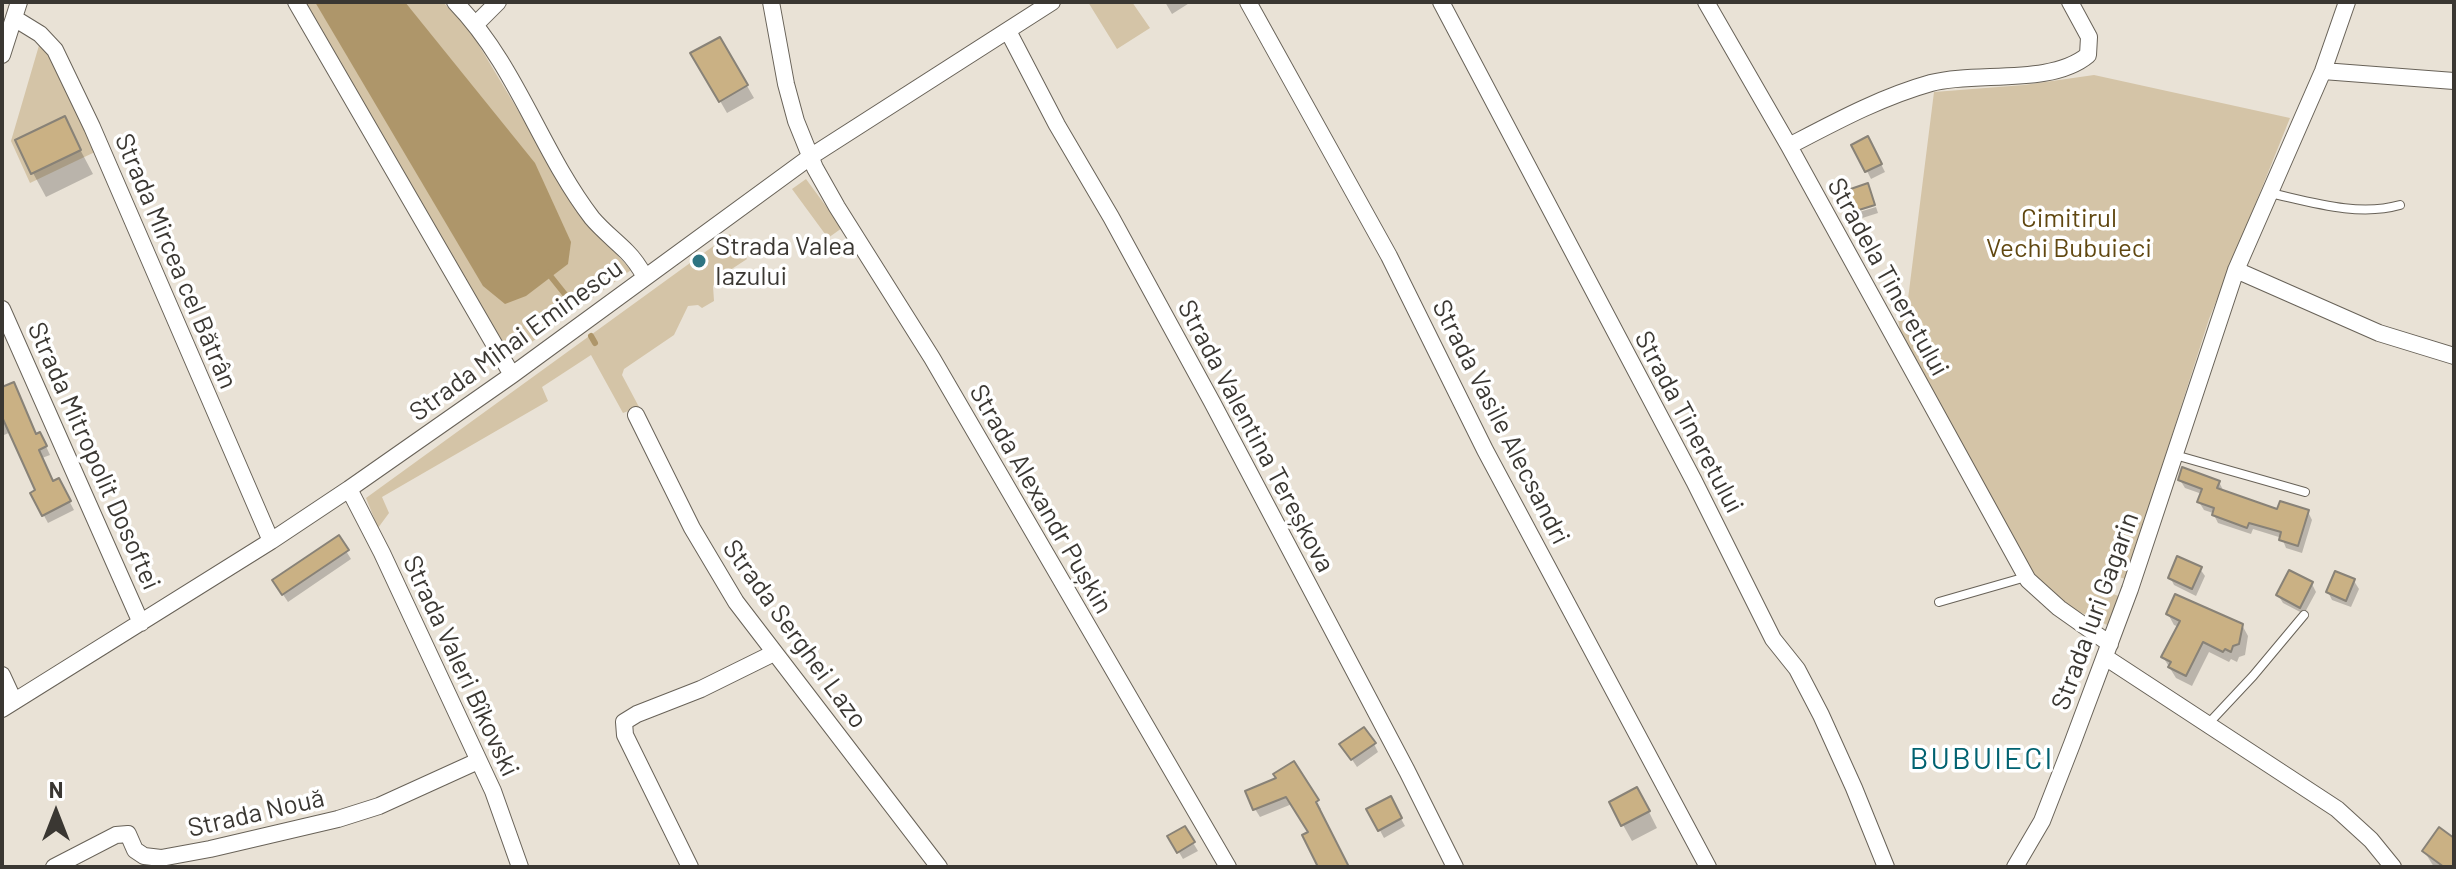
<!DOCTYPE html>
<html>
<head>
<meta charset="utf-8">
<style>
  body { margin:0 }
  #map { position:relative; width:2456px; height:869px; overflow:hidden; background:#e9e2d6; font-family:Barlow,sans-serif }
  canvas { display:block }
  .frame { position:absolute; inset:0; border:4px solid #3a3732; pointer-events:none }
  .north { position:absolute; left:16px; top:773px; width:80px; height:80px; -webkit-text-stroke:6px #fff; paint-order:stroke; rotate:0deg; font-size:22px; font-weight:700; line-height:32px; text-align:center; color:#3a3732 }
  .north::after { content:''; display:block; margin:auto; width:28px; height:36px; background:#3a3732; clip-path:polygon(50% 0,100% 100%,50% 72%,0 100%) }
</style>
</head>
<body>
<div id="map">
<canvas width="2456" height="869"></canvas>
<div class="frame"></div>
<div class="north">N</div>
</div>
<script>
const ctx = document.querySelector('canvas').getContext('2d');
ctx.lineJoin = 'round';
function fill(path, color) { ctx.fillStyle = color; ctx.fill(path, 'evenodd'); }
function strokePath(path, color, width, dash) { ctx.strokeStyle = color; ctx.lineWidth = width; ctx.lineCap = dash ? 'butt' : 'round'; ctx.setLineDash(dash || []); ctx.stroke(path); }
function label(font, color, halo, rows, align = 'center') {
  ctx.font = font + ' Barlow,sans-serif'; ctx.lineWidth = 7; ctx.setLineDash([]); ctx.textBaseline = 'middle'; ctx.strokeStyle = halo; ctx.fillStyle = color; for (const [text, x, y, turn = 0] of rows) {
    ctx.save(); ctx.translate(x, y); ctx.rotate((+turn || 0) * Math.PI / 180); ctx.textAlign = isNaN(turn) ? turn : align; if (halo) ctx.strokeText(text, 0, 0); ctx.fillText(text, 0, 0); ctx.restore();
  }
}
const green = new Path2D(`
  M302,2H443L471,32L582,217L631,270L511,357L410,188Z
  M1088,2H1132L1150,28L1117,49Z
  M40,42L50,54L97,151L30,183L11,141ZM65,116L81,150L31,173L15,140Z
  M2094,75L2290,118L2209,319L2126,579L2118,577L2113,594L2121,597L2107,625L2061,603L2035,580L1902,342L1895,302L1908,299L1934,92L2024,85Z
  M806,179L842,228L828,238L792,189Z
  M730,234L747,259L718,278L713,286L714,301L702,308L698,305L688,306L674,335L624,369L622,375L639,407L623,413L591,355L542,387L548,401L382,497L389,513L378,528L366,498Z`);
const water = new Path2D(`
  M315,2H405L535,163L571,242L568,264L526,296L505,304L483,286Z`);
const shadow = new Path2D(`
  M1165,2H1191L1172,14Z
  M720,39L754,98L727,113L693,54Z
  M64,119L93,174L46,197L33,173Z
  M1854,145L1872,146L1885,172L1871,179Z
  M1876,207L1878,213L1853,221L1849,215Z
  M2,389L36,436L44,442L50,455L42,458L53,483L58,480L74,510L48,523L32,494L38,491L11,432L4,435L2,432Z
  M2180,480L2219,482L2223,490L2278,512H2308L2312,520L2302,553L2286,548L2282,538L2253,529L2251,534L2218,523L2213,513L2204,510L2199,502L2202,494L2185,488Z
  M338,538L351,559L288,602L274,581Z
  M2200,569L2205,576L2196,596L2174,585L2170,577Z
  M2354,581L2359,589L2351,607L2332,600L2328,592Z
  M2312,584L2316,592L2304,614L2283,603L2278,595Z
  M2168,614L2242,625L2248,636L2245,655L2239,657L2237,662L2231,659L2229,662L2209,652L2192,686L2176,678L2163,657L2179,627L2174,625Z
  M1374,744L1378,752L1357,767L1347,752Z
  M1293,764L1321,809L1319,810L1347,867H1320L1310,833L1292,804L1260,817L1255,809L1248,792L1278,779Z
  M1390,799L1405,826L1384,838L1369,810Z
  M1646,806L1657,828L1632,841L1623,825Z
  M1184,828L1198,851L1183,859L1170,837Z
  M2454,841V867H2434L2424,851Z`);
const stream = new Path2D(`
  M548,273L572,303
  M591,336L595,343`);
const building = new Path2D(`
  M720,37L748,85L719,102L690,53Z
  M65,116L81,150L31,174L15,140Z
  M1868,136L1882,164L1865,172L1851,145Z
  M1868,183L1875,205L1846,214L1839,193Z
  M14,382L36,434L40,432L47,446L39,450L53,481L59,478L71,501L42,516L30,493L35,490L2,417V387Z
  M2182,467L2220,481L2217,488L2277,509L2280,501L2309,510L2298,546L2279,540L2281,532L2249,523L2247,528L2212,515L2214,508L2197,502L2202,489L2178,480Z
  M339,535L349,550L282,595L272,580Z
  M2177,556L2202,567L2192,589L2168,578Z
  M2289,570L2313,582L2300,608L2276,595Z
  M2335,571L2355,579L2346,601L2326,592Z
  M2175,594L2243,624L2239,644L2233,646L2231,652L2225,649L2223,652L2203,642L2186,676L2168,667L2171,662L2161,657L2180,621L2166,614Z
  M1364,727L1376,743L1351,760L1339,744Z
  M1294,761L1319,800L1316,802L1349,867H1318L1302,835L1308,832L1286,797L1253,810L1245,791L1276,778L1273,774Z
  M1637,787L1650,811L1621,826L1609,802Z
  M1391,796L1402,818L1378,831L1366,809Z
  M1185,826L1195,842L1177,853L1167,836Z
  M2439,827L2454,838V867H2444L2422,851Z`);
const lane = new Path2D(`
  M2270,193C2311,202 2358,217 2400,205
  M2175,455L2305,492
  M1939,602L2026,577
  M2208,724L2253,676L2304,615`);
const street = new Path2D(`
  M296,2L512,375
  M455,2C517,66 540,150 592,218C602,230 616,241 627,252C634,259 640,268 645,277
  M771,2L786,84L796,121L815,168L837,207L932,358L1228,867
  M1248,2L1389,256L1485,450L1708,867
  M1441,2L1694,481L1773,639L1797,669L1821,715L1854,788L1886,867
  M1706,2L1789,146L2028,580L2059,608L2110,644
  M14,18L40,34L55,50L92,127L271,541
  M476,24L498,2
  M1008,31L1057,125L1111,217L1212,402L1407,771L1455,867
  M2,55L19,2
  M2323,71L2454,81
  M1789,146C1835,122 1881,97 1931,83C1976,71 2051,86 2088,55L2089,37L2070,2
  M2236,270L2379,333L2454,356
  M2,309L141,623
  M636,415L692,528L736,602L939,867
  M349,489L382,553L493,791L520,867
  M2105,657L2337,809L2371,840L2393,867
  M2,675L14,701
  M2,709L271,541L349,489L512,375L810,157L1052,2
  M54,867L116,835L128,834L135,850L144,856L161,858L210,849L338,819L379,806L478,761
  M690,867L625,735L624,722L637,714L701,689L774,653
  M2015,867L2042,821L2072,744L2130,589L2236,270L2323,71L2347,2`);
const markers = [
  [699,261,8,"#2e7481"]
];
const parkNames = [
  ["Cimitirul",2069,218],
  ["Vechi Bubuieci",2069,248]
];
const poiNames = [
  ["Strada Valea",715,246],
  ["Iazului",715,276]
];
const streetNames = [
  ["Strada Mircea cel Bătrân",176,261,67],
  ["Stradela Tineretului",1888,277,61],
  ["Strada Mihai Eminescu",516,340,-36],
  ["Strada Vasile Alecsandri",1501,422,63],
  ["Strada Tineretului",1689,422,62],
  ["Strada Valentina Tereșkova",1256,436,62],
  ["Strada Mitropolit Dosoftei",94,456,66],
  ["Strada Alexandr Pușkin",1041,499,60],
  ["Strada Iuri Gagarin",2095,611,-70],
  ["Strada Serghei Lazo",795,634,54],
  ["Strada Valeri Bîkovski",461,666,65],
  ["Strada Nouă",256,813,-13]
];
const quarterNames = [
  ["BUBUIECI",1982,759]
];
fill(green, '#d4c4a7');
fill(water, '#ae966a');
fill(shadow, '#0003');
strokePath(stream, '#ae966a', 6);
fill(building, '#cab184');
strokePath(building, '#888277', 2);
strokePath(lane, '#686258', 10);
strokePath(street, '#686258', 18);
strokePath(lane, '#fff', 8);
strokePath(street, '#fff', 16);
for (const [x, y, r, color] of markers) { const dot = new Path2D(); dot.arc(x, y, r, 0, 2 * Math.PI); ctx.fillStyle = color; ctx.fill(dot); strokePath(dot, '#fff', 3); }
label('26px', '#604710', '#fff', parkNames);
label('26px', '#3a3732', '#fff', poiNames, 'left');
label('26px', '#3a3732', '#fff', streetNames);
ctx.letterSpacing = '2px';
label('30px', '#006270', '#fff', quarterNames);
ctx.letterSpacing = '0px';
</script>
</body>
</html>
